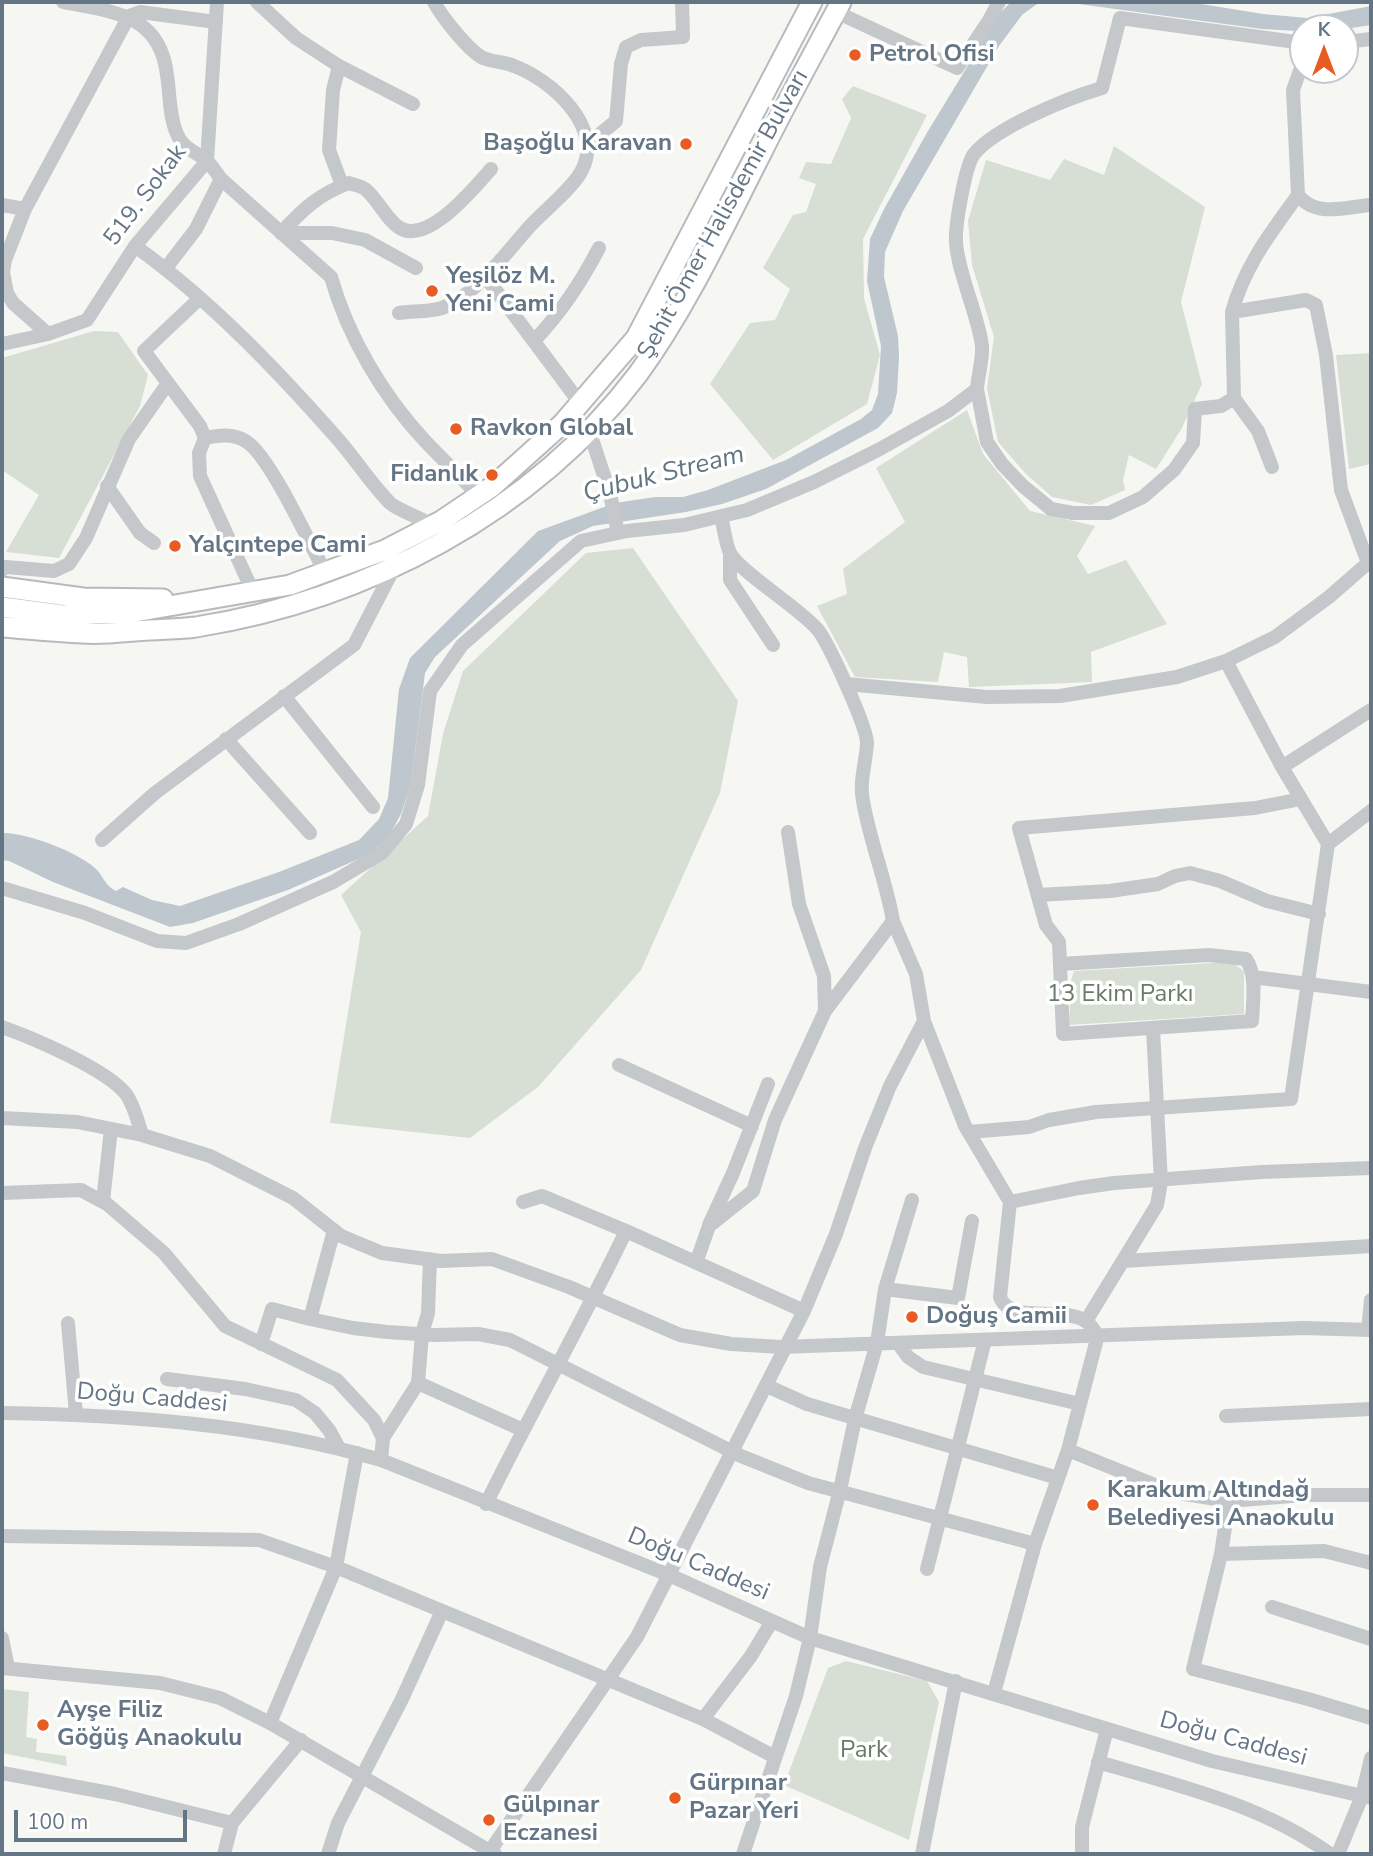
<!DOCTYPE html>
<html>
<head>
<meta charset="utf-8">
<style>
  body { margin:0 }
  #map { position:relative; width:1373px; height:1856px; overflow:hidden; background:#f6f7f3; font-family:"Nunito Sans",sans-serif }
  canvas { display:block }
  .frame { position:absolute; inset:0; border:4px solid #647585; pointer-events:none }
  .north { position:absolute; left:1289px; top:14px; width:70px; height:70px; box-sizing:border-box; background:#fff; border:2px solid #c1c8ce; border-radius:50%; rotate:0deg; font-size:19px; font-weight:700; line-height:28px; text-align:center; color:#647585 }
  .north::after { content:''; display:block; margin:auto; width:24px; height:32px; background:#e85b21; clip-path:polygon(50% 0,100% 100%,50% 72%,0 100%) }
  .scale { position:absolute; left:14px; top:1810px; width:173px; height:32px; box-sizing:border-box; border:4px solid #647585; border-top:0; padding-left:9px; font-size:21px; line-height:24px; white-space:nowrap; color:#647585; -webkit-text-stroke:5px #fff; paint-order:stroke }
</style>
</head>
<body>
<div id="map">
<canvas width="1373" height="1856"></canvas>
<div class="frame"></div>
<div class="north">K</div>
<div class="scale">100 m</div>
</div>
<script>
const ctx = document.querySelector('canvas').getContext('2d');
ctx.lineJoin = 'round';
function fill(path, color) { ctx.fillStyle = color; ctx.fill(path, 'evenodd'); }
function strokePath(path, color, width, dash) { ctx.strokeStyle = color; ctx.lineWidth = width; ctx.lineCap = dash ? 'butt' : 'round'; ctx.setLineDash(dash || []); ctx.stroke(path); }
function label(font, color, halo, rows, align = 'center') {
  ctx.font = font + ' "Nunito Sans",sans-serif'; ctx.lineWidth = 7; ctx.setLineDash([]); ctx.textBaseline = 'middle'; ctx.strokeStyle = halo; ctx.fillStyle = color; for (const [text, x, y, turn = 0] of rows) {
    ctx.save(); ctx.translate(x, y); ctx.rotate((+turn || 0) * Math.PI / 180); ctx.textAlign = isNaN(turn) ? turn : align; if (halo) ctx.strokeText(text, 0, 0); ctx.fillText(text, 0, 0); ctx.restore();
  }
}
const green = new Path2D(`
  M853,86L927,115L863,239L864,298L880,355L867,404L773,460L710,384L750,323L775,320L790,289L763,268L793,215L806,212L816,184L799,178L806,162L831,164L851,118L842,99Z
  M1114,146L1205,207L1181,302L1202,384L1182,428L1156,469L1129,455L1123,480L1125,490L1091,505L1052,497L1025,473L998,442L987,388L994,337L972,265L968,221L986,160L1050,180L1064,159L1104,175Z
  M94,331L118,332L148,375L140,406L59,558L6,552L39,495L2,470V358Z
  M1371,353V464L1349,469L1336,355Z
  M967,410L983,454L1030,511L1095,526L1077,556L1088,574L1126,560L1167,624L1091,652L1092,682L969,687L967,657L944,652L938,682L855,677L817,606L847,594L843,569L905,522L876,468Z
  M633,548L738,701L720,793L641,970L538,1087L470,1138L330,1123L361,932L341,895L428,816L443,734L463,671L586,553Z
  M1231,962L1244,971V1014L1069,1025L1071,981L1074,971Z
  M846,1661L927,1681L939,1702L909,1840L784,1785L828,1668Z
  M2,1689L29,1692L26,1737L37,1739L36,1752L66,1756L67,1766L2,1753Z`);
const water = new Path2D(`
  M1011,2H1058L1037,4L1022,15L999,46L903,211L885,252L884,277L898,336L899,357L897,393L892,413L878,428L766,489L722,504L686,512L593,526L560,541L435,657L425,673L411,785L401,814L390,834L372,853L288,890L193,923L170,927L53,882L9,861L2,860V833C26,832 82,853 98,871C105,880 106,886 116,891L123,887L152,900L180,906L279,872L359,840L379,819L388,798L399,689L410,658L538,531L615,503L655,497H683L708,490L786,460L861,419L872,410L878,394L881,346L867,281L870,239L884,209L928,131L1000,13Z
  M1064,2H1189L1263,14L1307,18L1371,6V25L1345,29L1303,28V31H1298L1262,29Z`);
const minor = new Path2D(`
  M63,2C112,12 160,13 167,75C170,94 169,116 177,134C183,149 197,152 208,162C213,167 217,174 221,179L331,277C348,337 383,396 425,441C443,460 461,477 479,496
  M257,2L296,38L339,66L333,90L329,150L342,185
  M836,12L957,68L988,22L999,2
  M1345,42L1371,39
  M339,66L413,104
  M588,144L616,121L621,64L626,47L641,40L683,37L682,2
  M1298,195L1293,90L1303,62
  M2,205L25,209
  M281,233C303,209 319,194 349,183C354,185 361,186 365,189C377,198 384,216 397,226C425,249 474,188 491,169
  M281,233H332L365,240L416,268
  M135,246C210,300 275,368 336,437C355,458 370,483 390,503C399,511 420,517 432,525
  M166,268L196,229L221,179
  M485,276L580,403
  M200,298L144,351L200,426L205,438L199,453L200,476L253,592
  M1232,312C1245,265 1270,234 1298,195C1316,218 1345,207 1371,205
  M399,313C412,311 430,312 442,308C476,296 508,250 531,225C545,210 574,187 582,170C604,127 552,80 514,66C505,62 493,62 483,58C468,50 442,17 434,2
  M48,334L13,303L7,293L3,272L5,260L25,209L129,16L140,12L216,22
  M534,341C562,311 580,284 599,248
  M2,344L48,334L87,320L135,246L207,161L217,2
  M977,389L987,442L1002,464L1023,486L1051,509L1073,513H1109L1143,497L1174,470L1193,443L1195,409L1221,406L1234,398L1232,312L1306,300L1316,305L1326,355L1341,490L1368,563L1371,565
  M1234,398L1258,431L1272,467
  M589,430L610,494L618,533
  M205,438C220,435 234,433 247,442C270,457 310,544 325,572
  M107,486L140,533L154,543
  M730,556V580L773,645
  M2,570L6,567L54,571L69,564L86,538L129,439L168,383
  M846,684L987,697L1060,696L1177,677L1226,661
  M284,696L373,807
  M226,739L310,833
  M1282,767L1226,661L1275,637L1329,597L1368,563
  M788,832L799,904L824,976L825,1011
  M102,840L155,793L354,645L395,566
  M1328,844L1282,767L1371,710
  M2,888L85,913L157,941L186,943L239,924L333,882L382,853L406,824L418,785L430,691L462,645L581,541L627,531L684,525L747,510L814,482L878,450L948,411L977,389C978,375 983,359 982,346C978,314 958,274 956,242C955,226 965,166 974,154C996,127 1068,98 1102,88L1120,18L1303,43
  M1038,895L1110,891L1158,884L1175,876L1190,873L1220,881L1267,901L1319,914
  M893,921L916,974L924,1021L965,1126L1010,1202L1000,1297C1010,1325 1064,1305 1087,1322C1091,1325 1094,1331 1098,1335
  M1060,964L1209,955L1246,959C1257,975 1253,1001 1252,1021L1063,1034L1059,942L1046,925L1019,828L1255,808L1301,799
  M1253,977L1371,992
  M2,1027C33,1038 106,1069 126,1094C134,1105 138,1122 142,1135L77,1122L2,1118
  M619,1065L752,1126
  M969,1132L1029,1127L1049,1120L1096,1112L1291,1099L1328,844L1371,811
  M142,1135L210,1156L293,1198L341,1236L382,1253L441,1261L492,1259L569,1287L680,1335L731,1344L781,1347L1304,1328L1371,1330
  M2,1193L81,1190L107,1204L164,1253L225,1326L337,1380L374,1420L383,1438L381,1460
  M103,1201L111,1129
  M1010,1202L1079,1188L1114,1183L1262,1172L1371,1168
  M709,1225L733,1173L768,1084
  M430,1259L428,1313L422,1334L418,1383L523,1430
  M1123,1261L1371,1246
  M696,1263L709,1226L753,1191L775,1120L825,1011L893,921C886,880 870,842 863,801C859,781 866,763 867,743C867,727 829,644 818,630C801,609 737,570 730,553C725,542 724,528 721,516
  M885,1289L912,1200
  M804,1311L836,1234L865,1148L890,1086L924,1021
  M310,1319L353,1328L387,1332L434,1335L478,1334L510,1340L741,1456L808,1483L1035,1544
  M1086,1321L1157,1205L1161,1182L1153,1029
  M68,1323L76,1414
  M1368,1330L1371,1300
  M898,1343L908,1357L923,1367L1080,1404
  M261,1344L272,1309L310,1319L334,1230
  M167,1379L245,1389L296,1400L315,1413L329,1430L339,1448
  M767,1386L807,1404L1058,1478
  M2,1413C130,1415 257,1424 381,1460L669,1575L810,1638L1212,1761L1371,1798
  M1226,1416L1371,1409
  M383,1438L418,1383
  M1068,1450L1172,1492L1229,1501L1221,1554
  M1229,1501L1304,1495H1371
  M486,1504C531,1412 582,1323 626,1231L542,1196L523,1202
  M2,1536L259,1540L336,1567L703,1719L775,1757
  M1371,1563L1324,1551L1221,1554L1193,1669L1308,1699L1371,1718
  M927,1569L985,1340
  M1272,1607L1371,1639
  M2,1638L8,1668
  M2,1668L160,1683L220,1698L270,1723L495,1854
  M994,1693L1035,1544L1068,1450L1098,1335
  M703,1719L751,1656L772,1621
  M270,1723L336,1567L357,1453
  M1098,1762C1177,1785 1263,1805 1330,1854
  M2,1773L115,1794L232,1823
  M490,1851L637,1637L804,1311L626,1231
  M224,1854L232,1823L301,1740
  M328,1854L338,1823L402,1699L442,1611
  M743,1854L796,1696L810,1638L820,1567L840,1490L855,1419L877,1343L885,1289L958,1298L972,1221
  M922,1854L956,1681
  M1082,1854V1827L1107,1729
  M1338,1854L1362,1796L1371,1758`);
const highway = new Path2D(`
  M2,587L83,598L163,599
  M2,607L62,615L129,613L290,585L385,550L441,521L493,486L563,423L636,338L812,2
  M2,627C28,629 55,632 82,633C104,635 128,631 150,630C165,629 181,629 196,627C366,600 533,513 638,374C687,307 723,228 761,154C786,103 814,53 841,2`);
const markers = [
  [855,55,7,"#e85b21"],
  [686,144,7,"#e85b21"],
  [432,291,7,"#e85b21"],
  [456,429,7,"#e85b21"],
  [492,475,7,"#e85b21"],
  [175,546,7,"#e85b21"],
  [912,1317,7,"#e85b21"],
  [1093,1505,7,"#e85b21"],
  [43,1725,7,"#e85b21"],
  [675,1798,7,"#e85b21"],
  [489,1820,7,"#e85b21"]
];
const poiNames = [
  ["Petrol Ofisi",869,55],
  ["Başoğlu Karavan",672,144,"right"],
  ["Yeşilöz M.",446,277],
  ["Yeni Cami",446,305],
  ["Ravkon Global",470,429],
  ["Fidanlık",478,475,"right"],
  ["Yalçıntepe Cami",189,546],
  ["Doğuş Camii",926,1317],
  ["Karakum Altındağ",1107,1491],
  ["Belediyesi Anaokulu",1107,1519],
  ["Ayşe Filiz",57,1711],
  ["Göğüş Anaokulu",57,1739],
  ["Gürpınar",689,1784],
  ["Pazar Yeri",689,1812],
  ["Gülpınar",503,1806],
  ["Eczanesi",503,1834]
];
const streetNames = [
  ["519. Sokak",146,196,-53],
  ["Şehit Ömer Halisdemir Bulvarı",724,215,-61],
  ["Doğu Caddesi",152,1399,5],
  ["Doğu Caddesi",698,1565,23],
  ["Doğu Caddesi",1233,1740,15]
];
const parkNames = [
  ["13 Ekim Parkı",1120,995],
  ["Park",864,1751]
];
const waterNames = [
  ["Çubuk Stream",664,475,-14]
];
fill(green, '#d7ded4');
fill(water, '#bdc7cd');
strokePath(highway, '#b6babd', 23);
strokePath(minor, '#c4c8cb', 14);
strokePath(highway, '#fff', 19);
for (const [x, y, r, color] of markers) { const dot = new Path2D(); dot.arc(x, y, r, 0, 2 * Math.PI); ctx.fillStyle = color; ctx.fill(dot); strokePath(dot, '#fff', 2.5); }
label('bold 24px', '#647585', '#fff', poiNames, 'left');
label('24px', '#647585', '#fff', streetNames);
label('24px', '#677c64', '#fff', parkNames);
label('italic 26px', '#607782', '#fff', waterNames);
</script>
</body>
</html>
